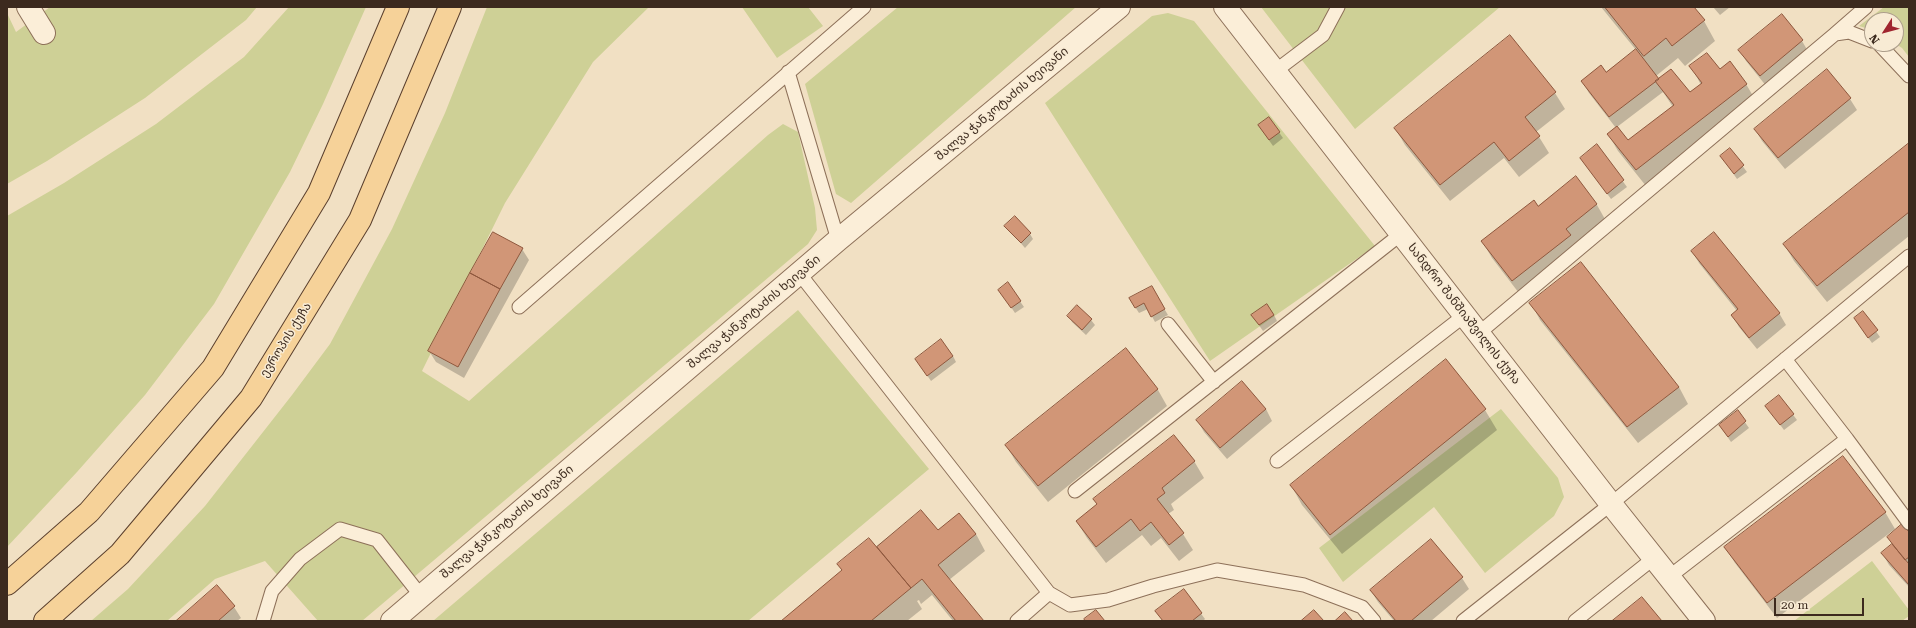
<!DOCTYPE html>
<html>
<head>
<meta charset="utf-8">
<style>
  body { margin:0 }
  #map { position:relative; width:1916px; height:628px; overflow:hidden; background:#f1e0c3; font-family:"Roboto Serif",serif }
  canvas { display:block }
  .frame { position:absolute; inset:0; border:8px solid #3c2a1e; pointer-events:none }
  .north { position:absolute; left:1864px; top:12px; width:40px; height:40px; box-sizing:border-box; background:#f8ebd4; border:1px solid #ad9e8b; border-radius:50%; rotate:234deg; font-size:11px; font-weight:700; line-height:16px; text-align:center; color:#3c2a1e }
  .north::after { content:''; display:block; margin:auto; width:14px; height:18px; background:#a0252f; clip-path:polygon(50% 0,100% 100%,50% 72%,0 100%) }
  .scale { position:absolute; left:1774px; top:598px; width:90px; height:18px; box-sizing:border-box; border:2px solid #3c2a1e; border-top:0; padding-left:5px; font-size:12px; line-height:14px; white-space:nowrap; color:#3c2a1e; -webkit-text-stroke:3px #f8ebd4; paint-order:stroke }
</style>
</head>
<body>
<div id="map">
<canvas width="1916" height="628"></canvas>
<div class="frame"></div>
<div class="north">N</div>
<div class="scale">20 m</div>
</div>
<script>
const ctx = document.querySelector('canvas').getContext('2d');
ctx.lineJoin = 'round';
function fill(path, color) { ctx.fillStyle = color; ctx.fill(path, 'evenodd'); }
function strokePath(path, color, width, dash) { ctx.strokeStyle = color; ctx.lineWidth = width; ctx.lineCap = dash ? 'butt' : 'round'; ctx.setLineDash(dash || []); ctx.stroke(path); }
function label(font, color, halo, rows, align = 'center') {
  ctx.font = font + ' "Roboto Serif","Noto Sans Georgian",serif'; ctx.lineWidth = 3; ctx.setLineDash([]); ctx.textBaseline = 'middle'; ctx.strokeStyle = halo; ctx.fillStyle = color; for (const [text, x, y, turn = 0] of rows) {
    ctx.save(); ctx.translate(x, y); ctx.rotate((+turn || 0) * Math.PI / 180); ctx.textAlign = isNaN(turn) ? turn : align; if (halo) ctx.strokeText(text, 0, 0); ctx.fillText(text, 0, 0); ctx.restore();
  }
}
const green = new Path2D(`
  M50,7H257L246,20L145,98L47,161L7,184V13L16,32Z
  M289,7H366L323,104L290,172L214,304L145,395L77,472L7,547V216L64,183L156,124L244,57Z
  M487,7H649L593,62L505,203L422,371L469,401L768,135L783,124L798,132L815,208L817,230L808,244L362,621H318L265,561L215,579L167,621H91L128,589L205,506L292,395L330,344L392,229L445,113Z
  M742,7H808L823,26L777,58Z
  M898,7H1076L851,203L836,194L805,84Z
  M1261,7H1500L1355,129Z
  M1884,7H1909V57L1902,48L1896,44V20H1872V30L1859,26Z
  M1168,13L1194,21L1375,246L1210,361L1045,103L1152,16Z
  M798,310L929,469L748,621H433Z
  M1501,409L1558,478L1564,497L1554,516L1485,573L1434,507L1343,582L1319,548Z
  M1872,561L1909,610V616L1902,621H1794Z`);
const shadow = new Path2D(`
  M1601,7H1693L1704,21L1715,41L1685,66L1678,58L1656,76L1659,80L1690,94L1701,85L1691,66L1720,70L1746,84L1756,101L1646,186L1618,151L1608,134L1616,128L1589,93L1582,81L1606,74L1636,50ZM1663,92L1673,107L1628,141L1617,127Z
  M1713,7H1730L1720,15Z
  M1782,15L1802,41L1809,53L1767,87L1746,61L1740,50Z
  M1555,93L1565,109L1536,132L1549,153L1519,177L1504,158L1450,201L1405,145L1395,128Z
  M1850,99L1857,110L1785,169L1762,141L1755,129Z
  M1269,118L1283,138L1273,146L1259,126Z
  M1909,144V236L1827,302L1794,261L1784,244Z
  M1597,146L1627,187L1611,199L1581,158Z
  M1730,149L1747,172L1737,179L1721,156Z
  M1576,178L1597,205L1606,221L1522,297L1492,258L1482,241L1538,207Z
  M1006,226L1030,234L1033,239L1025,248Z
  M522,249L529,260L464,378L436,362L429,351Z
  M1692,251L1779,313L1786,325L1757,349L1739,327L1732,315L1737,311L1699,263Z
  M1008,284L1024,307L1015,313L1003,295Z
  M1151,287L1168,315L1155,322L1148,309L1139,313L1130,299Z
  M1531,303L1679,387L1688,404L1638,443L1540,320Z
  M1863,313L1880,337L1872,343L1855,319Z
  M1274,315L1277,321L1263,331L1256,321Z
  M1069,316L1091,320L1095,325L1086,335L1072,322Z
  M1126,350L1158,390L1167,406L1048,502L1016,462L1006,445Z
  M953,356L956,362L931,381L920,365Z
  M1779,396L1797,420L1784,430L1766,406Z
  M1266,409L1272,421L1227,459L1204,432L1197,420Z
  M1485,410L1497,430L1342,554L1302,505L1291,485Z
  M1737,411L1749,428L1731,442L1720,426Z
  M1194,461L1204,478L1171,504L1174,510L1168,514L1183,534L1193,550L1179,561L1161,538L1151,546L1142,535L1106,563L1087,538L1077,522Z
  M921,511L938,531L959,514L976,534L985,551L949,580L983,621H953L932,595L921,604L919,600L917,601L922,609L907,621H782Z
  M1885,512L1895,529L1777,618L1735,563L1725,547Z
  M1909,534V587L1889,565L1882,553L1893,545L1888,537Z
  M1431,540L1462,578L1469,589L1431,621H1394L1378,602L1371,591Z
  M1184,591L1205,619L1203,621H1163L1156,611Z
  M234,607L241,618L237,621H178Z`);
const building = new Path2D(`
  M1605,7H1694L1705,20L1672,46L1666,38L1644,56Z
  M1782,14L1803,40L1760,76L1738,50Z
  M1510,35L1556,92L1525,117L1540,136L1509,161L1494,142L1440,185L1394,128Z
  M1636,49L1659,79L1609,117L1581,81L1601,65L1606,72Z
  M1707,53L1720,69L1730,61L1747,84L1636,170L1607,134L1617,126L1628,140L1674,105L1655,81L1671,69L1690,92L1702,83L1689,66Z
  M1827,69L1851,98L1778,158L1754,129Z
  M1269,117L1280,132L1269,140L1258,125Z
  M1909,143V212L1817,286L1783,244Z
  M1597,144L1624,180L1607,194L1580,158Z
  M1730,148L1744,165L1734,174L1720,156Z
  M1576,176L1597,204L1566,229L1571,235L1512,281L1481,241L1534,200L1538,206Z
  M1015,216L1031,233L1021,243L1004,226Z
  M493,232L523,248L500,289L470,273Z
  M1714,232L1780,313L1749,338L1731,315L1738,309L1691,251Z
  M1581,262L1679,387L1627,427L1529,303Z
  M470,273L500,289L458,367L428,351Z
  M1008,282L1021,301L1011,308L998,290Z
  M1152,286L1165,309L1151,317L1144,303L1135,308L1129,298Z
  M1267,304L1274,315L1259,325L1251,315Z
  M1077,305L1092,319L1082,330L1067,316Z
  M1863,311L1878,330L1868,338L1854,318Z
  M941,339L953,356L927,376L915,359Z
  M1126,348L1158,389L1038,486L1005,445Z
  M1446,359L1486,409L1330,535L1290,485Z
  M1242,381L1266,409L1220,448L1196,420Z
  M1779,395L1794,414L1780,425L1765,406Z
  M1738,410L1746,421L1728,437L1719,425Z
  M1174,435L1195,461L1162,488L1165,493L1157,499L1184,533L1169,545L1151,522L1140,531L1131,519L1096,547L1076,521L1097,504L1093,499Z
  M1843,456L1886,512L1767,603L1724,547Z
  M921,510L938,530L959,513L976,534L938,565L984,621H956L922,579L911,588L877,547Z
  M1902,524L1909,532V557L1905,560L1887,537Z
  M869,538L911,588L871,621H781L842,570L837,564Z
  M1431,539L1463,577L1411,621H1396L1370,590Z
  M1892,544L1909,564V585L1881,553Z
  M217,585L235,606L218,621H176Z
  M1184,589L1202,613L1192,621H1163L1155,611Z
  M1642,597L1662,621H1612Z
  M1096,610L1105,621H1085L1084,619Z
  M1314,610L1324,621H1301Z
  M1345,612L1353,621H1335Z`);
const lane = new Path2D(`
  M1835,34L1866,7
  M1879,44L1909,76
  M788,72L838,240
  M1274,72L1323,35L1338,7
  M799,273L1049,593L1017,621
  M519,307L864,7
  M1168,324L1214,382
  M1479,333L1835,34L1849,32L1872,41
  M1785,359L1847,439
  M1277,461L1465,315
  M1075,491L1401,234
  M1669,577L1847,439L1909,523
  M1049,593L1070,605L1108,600L1153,586L1217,570L1304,585L1362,607L1374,621
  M263,621L272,591L300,559L340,529L377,540L421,596
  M1463,621L1611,504L1909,256
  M1575,621L1654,558`);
const street = new Path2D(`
  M28,7L44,33
  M1225,7L1611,504L1704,621
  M392,621L838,240L1119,7`);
const primary = new Path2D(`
  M7,584L89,512L213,368L319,193L398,7
  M45,621L120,554L251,398L360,220L450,7`);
const streetNames = [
  ["შალვა ჭანკოტაძის ხეივანი",1002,104,-40],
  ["შალვა ჭანკოტაძის ხეივანი",754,312,-40],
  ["სანდრო შანშიაშვილის ქუჩა",1464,314,52],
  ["ევროპის ქუჩა",286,340,-58],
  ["შალვა ჭანკოტაძის ხეივანი",507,522,-40]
];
fill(green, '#ced096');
fill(shadow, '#0003');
fill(building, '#d19677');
strokePath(building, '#8e573d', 1);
strokePath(lane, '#8d7059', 15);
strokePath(street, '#8d7059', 24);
strokePath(primary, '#5a3f2d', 24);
strokePath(lane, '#fbeed8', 13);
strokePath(street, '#fbeed8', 22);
strokePath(primary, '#f6d299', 22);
label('12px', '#3c2a1e', '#f8ebd4', streetNames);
</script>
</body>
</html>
